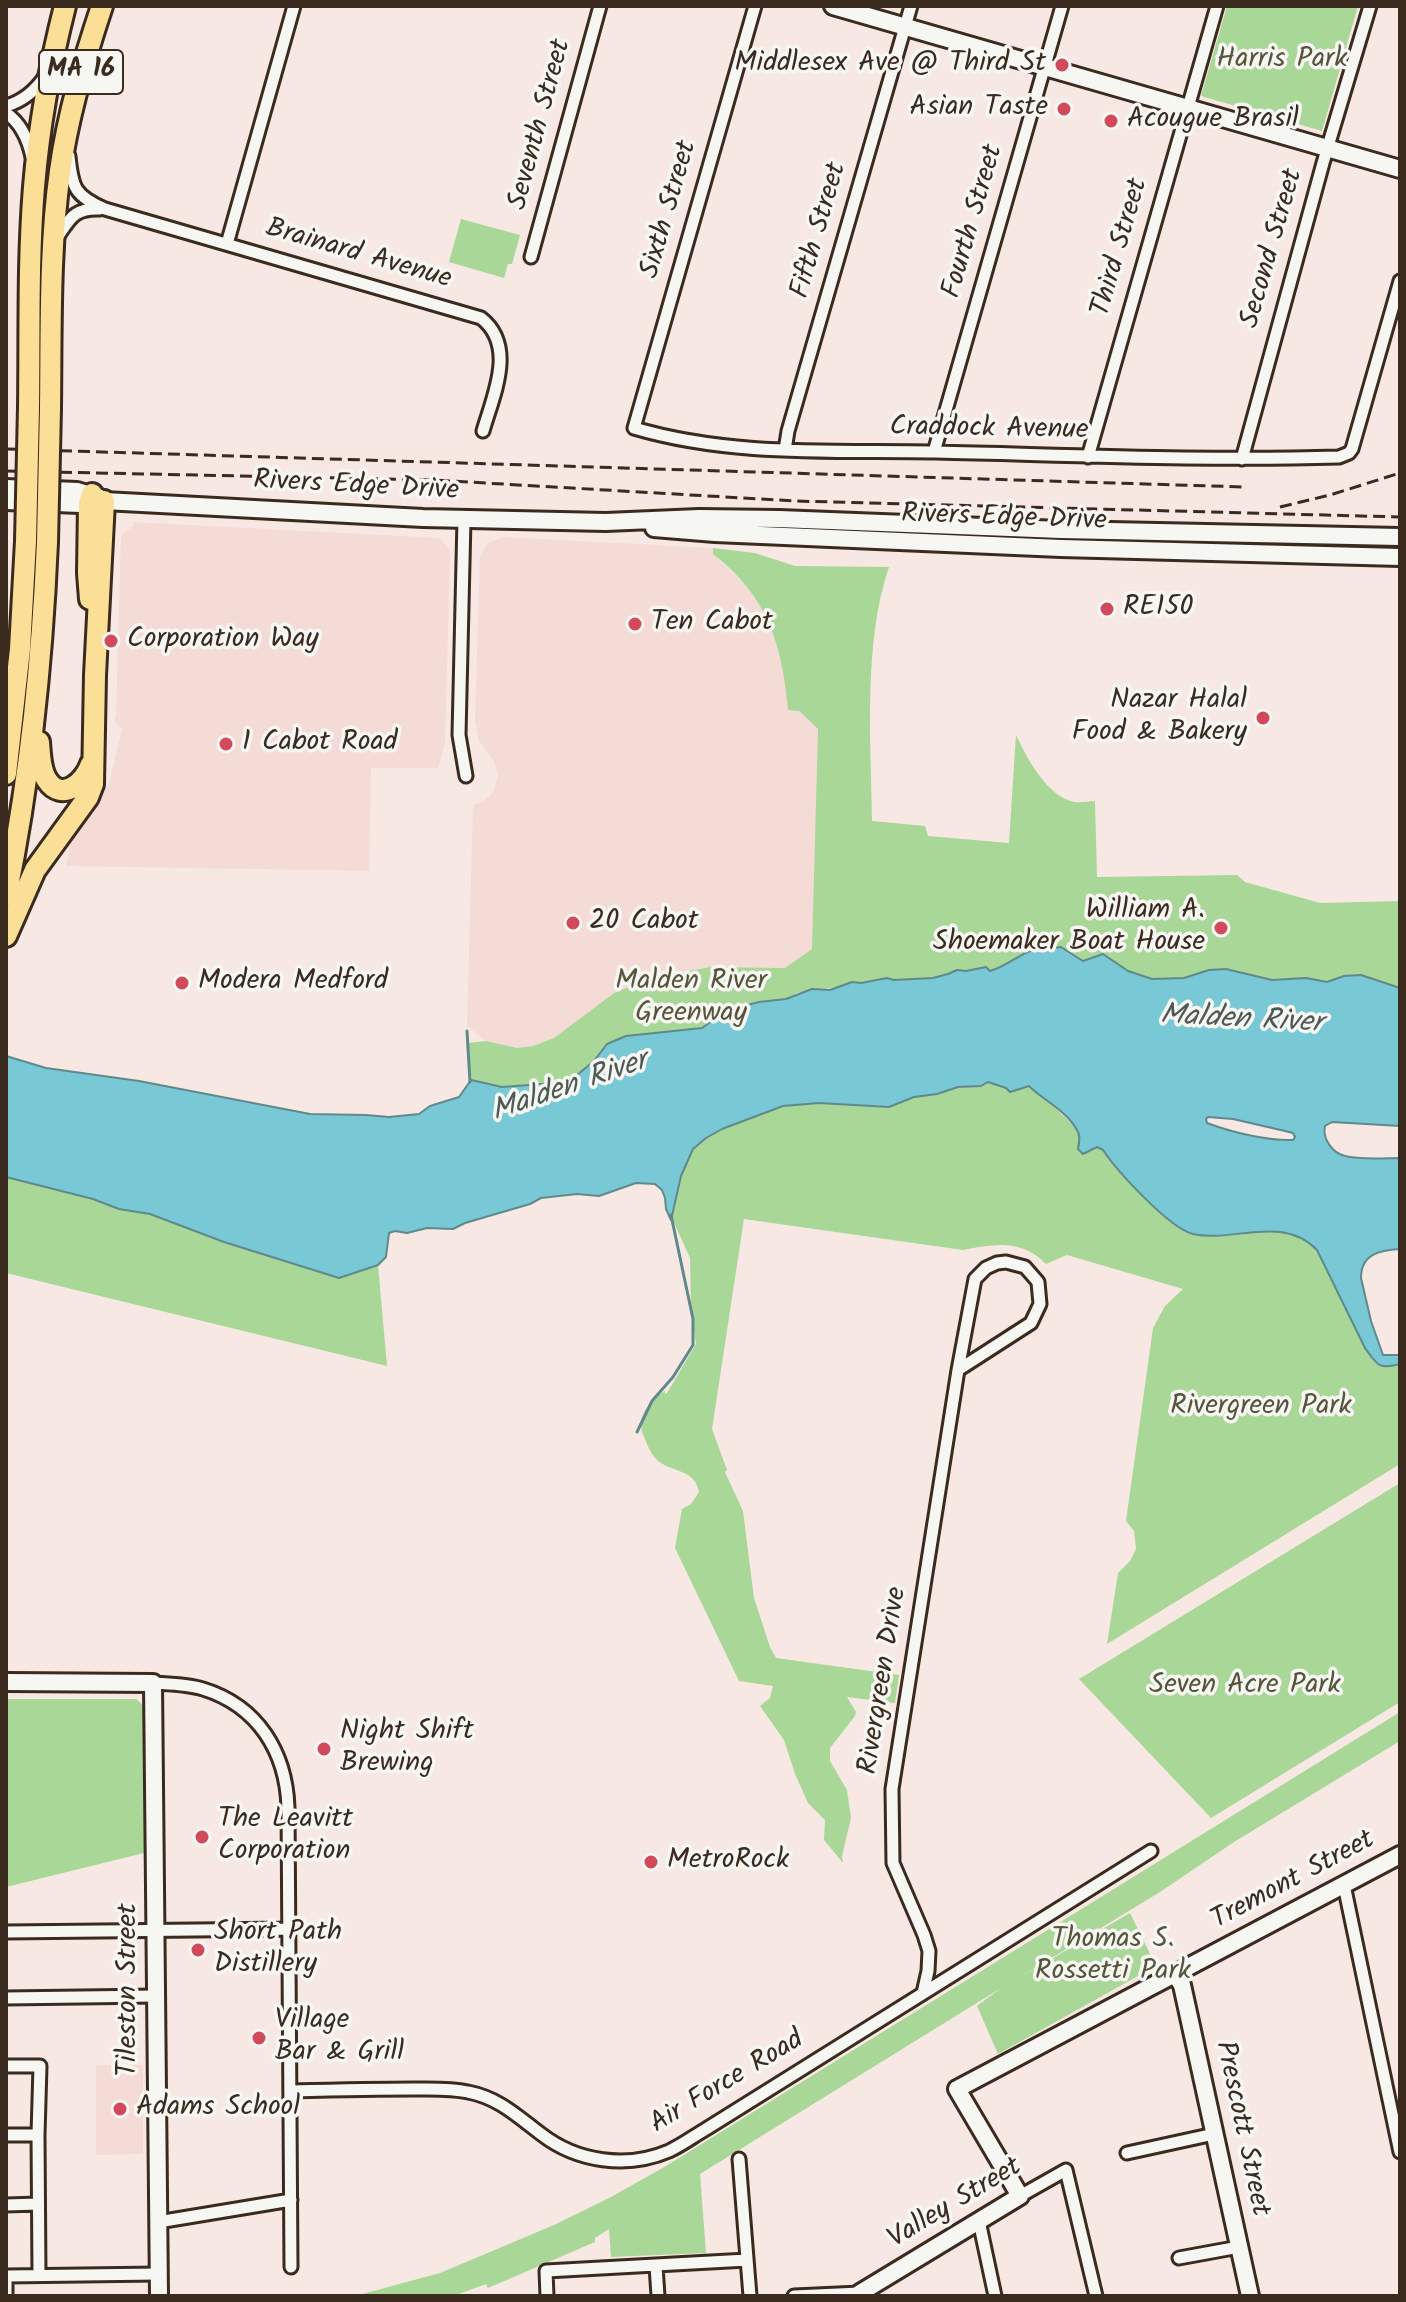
<!DOCTYPE html>
<html>
<head>
<meta charset="utf-8">
<style>
  body { margin:0 }
  #map { position:relative; width:1406px; height:2302px; overflow:hidden; background:#f7e8e3; font-family:Kalam,sans-serif }
  canvas { display:block }
  .frame { position:absolute; inset:0; border:8px solid #3b2a1e; pointer-events:none }
</style>
</head>
<body>
<div id="map">
<canvas width="1406" height="2302"></canvas>
<div class="frame"></div>
</div>
<script>
const ctx = document.querySelector('canvas').getContext('2d');
ctx.lineJoin = 'round';
function fill(path, color) { ctx.fillStyle = color; ctx.fill(path, 'evenodd'); }
function strokePath(path, color, width, dash) { ctx.strokeStyle = color; ctx.lineWidth = width; ctx.lineCap = dash ? 'butt' : 'round'; ctx.setLineDash(dash || []); ctx.stroke(path); }
function label(font, color, halo, rows, align = 'center') {
  ctx.font = font + ' Kalam,sans-serif'; ctx.lineWidth = 7; ctx.setLineDash([]); ctx.textBaseline = 'middle'; ctx.strokeStyle = halo; ctx.fillStyle = color; for (const [text, x, y, turn = 0] of rows) {
    ctx.save(); ctx.translate(x, y); ctx.rotate((+turn || 0) * Math.PI / 180); ctx.textAlign = isNaN(turn) ? turn : align; if (halo) ctx.strokeText(text, 0, 0); ctx.fillText(text, 0, 0); ctx.restore();
  }
}
const built = new Path2D(`
  M133,522L439,538L449,548L450,554L445,743L438,768H371L369,871L66,866L72,837L79,821L109,784L122,729L114,720L116,717L121,536L133,526Z
  M504,537L713,548V554L744,584L761,607L780,652L785,671L788,710L798,711L818,729L813,949L785,968L711,967L654,977L614,993L554,1038L533,1046L517,1048L501,1046L486,1041L467,1026L473,805L483,801L491,795L495,788L498,775L494,761L479,741L475,720L480,555L488,543Z
  M96,2065H143V2154L96,2155Z`);
const green = new Path2D(`
  M1227,6H1358L1322,131L1201,96Z
  M461,219L520,235L512,264H508L504,278L449,262Z
  M713,548L755,553L795,566L889,567C863,643 871,741 872,821L925,826L928,836L1009,843L1016,735C1027,758 1047,797 1075,802C1081,803 1089,801 1095,801L1097,877L1237,875L1245,882L1320,903L1400,901V992L1327,986L1151,983L1082,965L934,982L820,989L797,993L786,999L759,1002L727,1010L702,1028L626,1036L607,1044L594,1061L577,1075L566,1080L549,1084L512,1087L494,1086L471,1080L467,1043L486,1041L517,1048L533,1046L554,1038L614,993L654,977L711,967L785,968L812,949L818,729L799,711L788,710C782,644 768,597 713,554Z
  M1026,1079L1077,1129L1079,1135L1078,1149L1080,1152L1097,1147L1103,1150C1117,1171 1169,1228 1193,1234C1233,1243 1282,1214 1317,1249L1365,1348C1376,1365 1379,1370 1400,1363V1464L1107,1644L1118,1573L1130,1561L1136,1549L1134,1531L1126,1521L1153,1328L1165,1306L1183,1289L1067,1255L1046,1264C1021,1239 995,1244 963,1250L744,1219L712,1429L727,1470L725,1472L743,1511L754,1598L770,1647L776,1658L899,1675L895,1703L847,1697L856,1712L855,1716L830,1748V1761L847,1790L851,1818L842,1856L843,1863L824,1840L825,1820L808,1803L795,1774L784,1740L760,1706L770,1698L773,1686L739,1681L675,1548L682,1509L691,1504L699,1492C695,1468 671,1473 657,1460C652,1455 649,1449 647,1444C645,1439 641,1431 641,1426C640,1412 654,1397 665,1391V1394L667,1393L696,1344L691,1306L690,1258L671,1216L681,1176L687,1161L693,1149L705,1138L722,1129L783,1105L819,1103L875,1105L946,1086L963,1088L988,1080Z
  M6,1177L93,1199L119,1209L150,1214L224,1242L339,1278L378,1265L387,1366L6,1273Z
  M1400,1483V1702L1211,1818L1079,1679Z
  M6,1699H136L144,1706V1853L6,1887Z
  M1400,1712V1741L1234,1842L1160,1892L1017,1979L1130,1913L1156,1966L998,2054L977,2006L1001,1988L700,2174L706,2253L611,2257L609,2229L595,2238V2242L488,2288L486,2284L453,2296H355L440,2273L554,2225L611,2197L666,2166Z`);
const water = new Path2D(`
  M1061,947L1083,961L1103,954L1128,971L1152,979L1184,978L1209,970L1226,969L1272,980L1306,978L1327,982L1344,976L1361,975L1400,988V1126L1332,1122L1325,1126C1322,1138 1332,1153 1345,1156C1360,1160 1385,1158 1400,1158V1249C1380,1250 1361,1254 1361,1278L1371,1321L1383,1355H1400V1364C1379,1370 1377,1365 1365,1348L1317,1250C1282,1214 1233,1243 1193,1234C1169,1228 1117,1171 1103,1150L1097,1147L1083,1154L1078,1149C1079,1143 1081,1136 1077,1130C1067,1111 1043,1100 1029,1086L1010,1092L1006,1088L988,1082L981,1086L958,1087L937,1094L914,1097L889,1107L819,1103L783,1106L722,1129L706,1138L693,1149L681,1176L671,1220L666,1209L665,1198L662,1190L655,1184L636,1183L599,1196L577,1194L541,1198L530,1204L465,1223L453,1229L427,1228L407,1233L395,1231L389,1233L386,1257L378,1265L339,1278L224,1242L150,1214L119,1209L93,1199L6,1177V1056L46,1068L139,1081L310,1114L366,1115L389,1117L419,1114L430,1106L459,1097L471,1080L502,1087L556,1083L577,1075L594,1061L607,1044L626,1036L702,1028L727,1010L759,1002L786,999L812,989L830,990L852,982L861,983L887,978L894,980L933,978L948,974L957,970L966,971L986,967L990,971C1008,966 1024,950 1040,948C1046,947 1054,948 1061,947ZM1208,1117L1233,1119L1285,1131L1293,1133L1295,1137L1293,1140C1267,1141 1231,1132 1207,1123L1206,1119Z`);
const stream = new Path2D(`
  M467,1031L470,1082
  M637,1432L652,1401L673,1377L693,1345V1319L671,1215`);
const street = new Path2D(`
  M755,6L634,428C732,457 835,450 936,452C1071,455 1204,461 1339,457L1349,453L1352,449L1400,281
  M6,106C24,101 36,90 46,75
  M6,113C21,123 28,139 32,157
  M69,156C72,188 75,196 105,209L481,318C517,346 493,396 483,431
  M56,239C70,219 73,208 100,209
  M227,244L294,6
  M531,257L600,6
  M785,450L788,431L911,6
  M934,452L1062,6
  M1088,457L1217,6
  M1242,459L1323,163L1370,6
  M464,519L459,735L466,776
  M1006,1262L1025,1267L1038,1282L1040,1304L1031,1323L958,1370L975,1279L986,1268L997,1263Z
  M153,1683C170,1684 188,1684 203,1689C258,1706 286,1752 288,1807L291,2267
  M1344,1885L1400,2152
  M6,1932L290,1929
  M923,1993L928,1971L929,1951L924,1935L893,1863L892,1789L958,1370
  M6,1998L156,1996
  M6,2066H40L38,2135L39,2275
  M291,2091C332,2090 373,2089 413,2089C432,2089 450,2088 468,2092C499,2098 517,2116 541,2134C577,2162 627,2169 669,2151C682,2145 694,2136 706,2129L1151,1851
  M6,2135H38
  M1127,2153L1214,2134
  M739,2159L750,2296
  M1020,2196L1066,2170L1096,2296
  M6,2205L38,2204
  M979,2221L995,2296
  M158,2222L291,2200
  M1179,2258L1239,2247
  M656,2266L658,2296
  M6,2276L158,2274
  M6,2276V2296
  M547,2296L546,2271L747,2260
  M794,2296L860,2293`);
const secondary = new Path2D(`
  M833,6L1400,169
  M6,488L77,491L100,498
  M6,501L80,504L104,501L423,518L606,522L699,518L779,519L1061,530L1400,537
  M654,528L715,533L1061,548L1400,557
  M6,1682L153,1683L159,2296
  M1175,1974L1182,1985L1250,2296
  M861,2296L860,2293L1020,2196L957,2089L1400,1855`);
const highway = new Path2D(`
  M29,407C30,334 28,260 34,187C39,126 50,65 65,6
  M50,408C51,330 49,249 60,171C68,114 84,60 102,6
  M90,599L88,573L89,504L92,494
  M39,742C40,754 40,770 47,780C62,803 85,782 91,764
  M6,774L20,649L26,541
  M6,896C30,779 42,661 47,542
  M6,936L35,870L88,797L93,784L95,675L104,501`);
const rail = new Path2D(`
  M6,449L1244,487
  M6,471L433,480L795,501L1400,517
  M1280,507L1330,495L1400,473`);
const highwayBridge = new Path2D(`
  M26,541L29,407
  M47,542L50,408`);
const markers = [
  [1062,65,8,"#d1495b"],
  [1064,109,8,"#d1495b"],
  [1111,121,8,"#d1495b"],
  [1107,609,8,"#d1495b"],
  [635,624,8,"#d1495b"],
  [111,641,8,"#d1495b"],
  [1263,718,8,"#d1495b"],
  [226,744,8,"#d1495b"],
  [573,923,8,"#d1495b"],
  [1221,928,8,"#d1495b"],
  [182,983,8,"#d1495b"],
  [324,1749,8,"#d1495b"],
  [202,1837,8,"#d1495b"],
  [651,1862,8,"#d1495b"],
  [198,1950,8,"#d1495b"],
  [259,2038,8,"#d1495b"],
  [120,2109,8,"#d1495b"]
];
const shields = [
  [81,72,84]
];
const shieldNames = [
  ["MA 16",81,72]
];
const parkNames = [
  ["Harris Park",1282,61],
  ["Malden River",691,983],
  ["Greenway",691,1015],
  ["Rivergreen Park",1261,1408],
  ["Seven Acre Park",1245,1687],
  ["Thomas S.",1113,1941],
  ["Rossetti Park",1113,1973]
];
const poiNames = [
  ["Middlesex Ave @ Third St",1046,65,"right"],
  ["Asian Taste",1048,109,"right"],
  ["Acougue Brasil",1127,121],
  ["RE150",1123,609],
  ["Ten Cabot",651,624],
  ["Corporation Way",127,641],
  ["Nazar Halal",1247,702,"right"],
  ["Food & Bakery",1247,734,"right"],
  ["1 Cabot Road",242,744],
  ["William A.",1205,912,"right"],
  ["Shoemaker Boat House",1205,944,"right"],
  ["20 Cabot",589,923],
  ["Modera Medford",198,983],
  ["Night Shift",340,1733],
  ["Brewing",340,1765],
  ["The Leavitt",218,1821],
  ["Corporation",218,1853],
  ["MetroRock",667,1862],
  ["Short Path",214,1934],
  ["Distillery",214,1966],
  ["Village",275,2022],
  ["Bar & Grill",275,2054],
  ["Adams School",136,2109]
];
const streetNames = [
  ["Seventh Street",542,125,-75],
  ["Sixth Street",671,210,-74],
  ["Fourth Street",975,222,-74],
  ["Fifth Street",821,231,-74],
  ["Third Street",1122,248,-74],
  ["Second Street",1274,249,-74],
  ["Brainard Avenue",358,256,16],
  ["Craddock Avenue",989,431,1],
  ["Rivers Edge Drive",356,488,3],
  ["Rivers Edge Drive",1004,520,2],
  ["Rivergreen Drive",885,1681,-81],
  ["Tremont Street",1294,1882,-28],
  ["Tileston Street",130,1990,-90],
  ["Air Force Road",728,2084,-31],
  ["Prescott Street",1240,2129,78],
  ["Valley Street",956,2205,-31]
];
const waterNames = [
  ["Malden River",1241,1022,3],
  ["Malden River",570,1089,-19]
];
fill(built, '#f4dbd5');
fill(green, '#a9d797');
fill(water, '#79c8d6');
strokePath(water, '#60898c', 2);
strokePath(stream, '#60898c', 3);
strokePath(street, '#3b2a1e', 17);
strokePath(secondary, '#3b2a1e', 22);
strokePath(highway, '#3b2a1e', 26);
strokePath(street, '#f6f6f2', 11);
strokePath(secondary, '#f6f6f2', 16);
strokePath(highway, '#fbdf96', 20);
strokePath(rail, '#3b2a1e', 3, [12, 6]);
strokePath(highwayBridge, '#3b2a1e', 26, []);
strokePath(highwayBridge, '#fbdf96', 20);
for (const [x, y, r, color] of markers) { const dot = new Path2D(); dot.arc(x, y, r, 0, 2 * Math.PI); ctx.fillStyle = color; ctx.fill(dot); strokePath(dot, '#f6f6f2', 3); }
for (const [x, y, w] of shields) { const box = new Path2D(); box.roundRect(x - w / 2, y - 22, w, 44, 6); ctx.fillStyle = '#f6f6f2'; ctx.fill(box); strokePath(box, '#3b2a1e', 2); }
label('bold 26px', '#3b2a1e', null, shieldNames);
label('28px', '#56553c', '#f6f6f2', parkNames);
label('28px', '#3b2a1e', '#f6f6f2', poiNames, 'left');
label('28px', '#3b2a1e', '#f6f6f2', streetNames);
label('italic 30px', '#4e5955', '#f6f6f2', waterNames);
</script>
</body>
</html>
